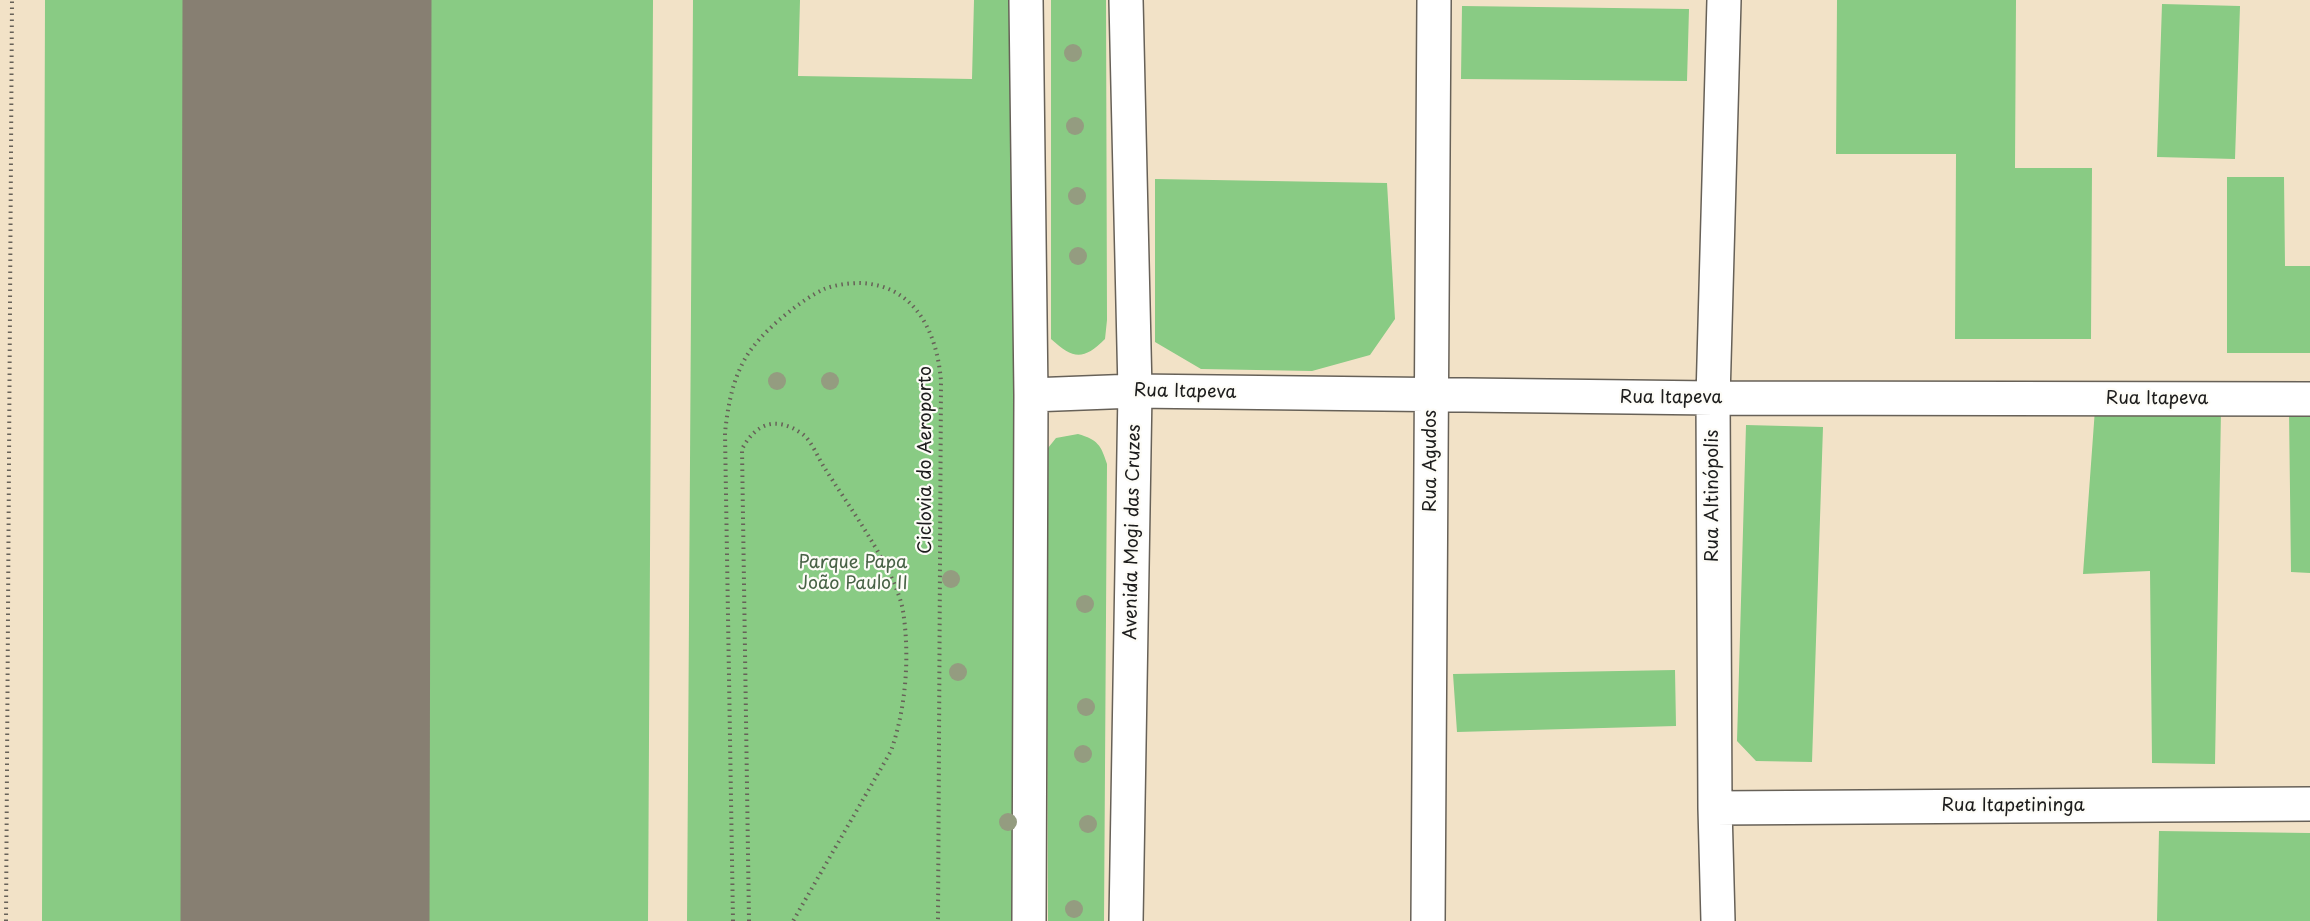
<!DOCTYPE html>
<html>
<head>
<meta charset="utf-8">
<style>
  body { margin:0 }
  canvas { display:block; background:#f2e2c7 }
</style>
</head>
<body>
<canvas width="2310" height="921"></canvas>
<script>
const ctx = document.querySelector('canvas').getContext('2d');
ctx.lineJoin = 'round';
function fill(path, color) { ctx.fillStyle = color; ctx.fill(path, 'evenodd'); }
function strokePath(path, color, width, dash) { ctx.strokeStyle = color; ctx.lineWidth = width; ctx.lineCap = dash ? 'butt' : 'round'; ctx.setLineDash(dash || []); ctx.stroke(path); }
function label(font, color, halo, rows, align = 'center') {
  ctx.font = font + ' "Playpen Sans",sans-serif'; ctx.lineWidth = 4.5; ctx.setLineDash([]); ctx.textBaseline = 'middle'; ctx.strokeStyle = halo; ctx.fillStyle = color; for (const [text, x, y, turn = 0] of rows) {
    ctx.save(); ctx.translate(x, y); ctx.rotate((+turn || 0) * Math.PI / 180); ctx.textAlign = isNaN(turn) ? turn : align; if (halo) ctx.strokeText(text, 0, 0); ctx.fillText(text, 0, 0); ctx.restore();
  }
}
const green = new Path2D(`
  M45,0H242L240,921H42Z
  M368,0H653L648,921H364Z
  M693,0H800L798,76L972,79L974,0H1017L1016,921H687Z
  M1051,0H1106L1107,320L1105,339C1083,361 1073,359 1051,339Z
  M1837,0H2016L2015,168H2092L2091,339H1955L1956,154H1836Z
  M2162,4L2240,6L2235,159L2157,157Z
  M1462,6L1689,9L1687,81L1461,79Z
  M2227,177H2284L2285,266H2310V353H2227Z
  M1155,179L1387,183L1395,319L1370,355L1312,371L1201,369L1155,342Z
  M2095,409L2221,410L2215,764L2152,763L2150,571L2083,574Z
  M2289,410L2310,411V573L2291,572Z
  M1746,425L1823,427L1812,762L1756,761L1737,741Z
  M1078,434C1098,440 1101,445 1107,464L1104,921H1048L1046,460L1048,448L1056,438Z
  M1675,670L1676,726L1457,732L1453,674Z
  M2159,831L2310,833V921H2157Z`);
const runway = new Path2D(`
  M305,921L307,0`);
const path = new Path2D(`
  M6,921L12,0
  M733,921L725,433C728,403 734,371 753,347C768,327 801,300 824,289C834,285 849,283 860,283C915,285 937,332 941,381L938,921
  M749,921L742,449C756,423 776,416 801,433C811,439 818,458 824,467C847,504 896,570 903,611C910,656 906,708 891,751L793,921`);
const minor = new Path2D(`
  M1026,0L1031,395L1029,921
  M1126,0L1135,391L1126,921
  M1031,395L1135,391L1713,398L2310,399
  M1715,808L2310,804
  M1428,921L1434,0
  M1718,921L1715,808L1713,398L1724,0`);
const trees = [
  [1073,53],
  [1075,126],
  [1077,196],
  [1078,256],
  [777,381],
  [830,381],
  [951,579],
  [1085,604],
  [958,672],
  [1086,707],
  [1083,754],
  [1008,822],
  [1088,824],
  [1074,909]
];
const streetNames = [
  ["Rua Itapeva",1185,392,1],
  ["Rua Itapeva",1671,398],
  ["Rua Itapeva",2157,399],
  ["Ciclovia do Aeroporto",926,460,-90],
  ["Rua Agudos",1431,461,-90],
  ["Rua Altinópolis",1713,496,-90],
  ["Avenida Mogi das Cruzes",1133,532,-89],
  ["Rua Itapetininga",2013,806]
];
const parkNames = [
  ["Parque Papa",853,563],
  ["João Paulo II",853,584]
];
fill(green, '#89cb84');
strokePath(runway, '#877f72', 249);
strokePath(minor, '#676158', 36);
strokePath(path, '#676158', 4, [1.5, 4.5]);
strokePath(minor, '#fff', 33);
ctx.fillStyle = '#949c80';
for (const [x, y] of trees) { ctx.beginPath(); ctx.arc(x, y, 9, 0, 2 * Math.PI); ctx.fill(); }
label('18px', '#1c1c1c', '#fdfcf7', streetNames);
label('18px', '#486246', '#fdfcf7', parkNames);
</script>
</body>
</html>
